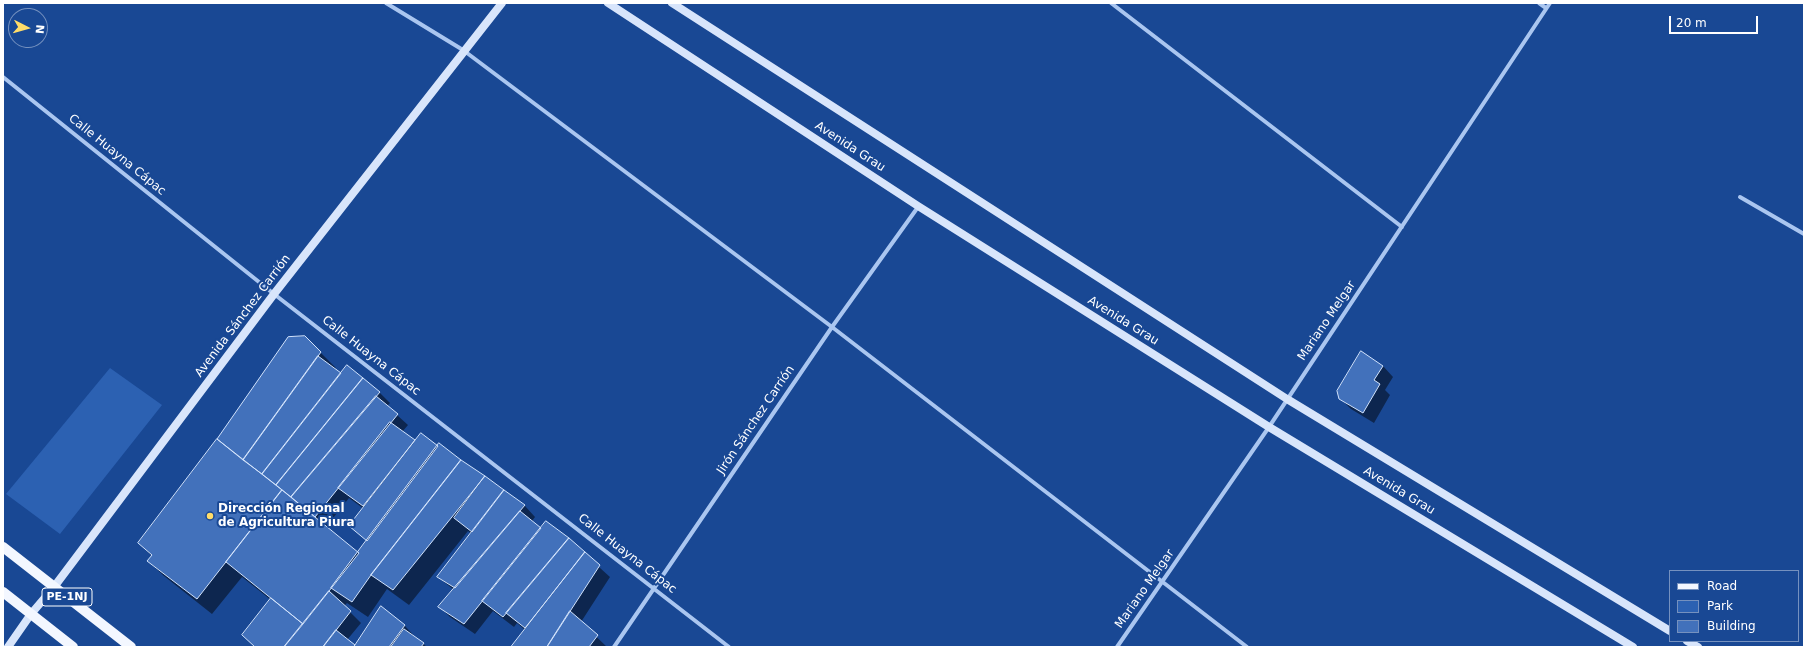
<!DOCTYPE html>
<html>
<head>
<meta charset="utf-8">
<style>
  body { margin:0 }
  #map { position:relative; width:1807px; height:650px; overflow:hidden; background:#194894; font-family:"DejaVu Sans",sans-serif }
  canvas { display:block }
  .frame { position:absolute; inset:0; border:4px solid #fff; pointer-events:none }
  .legend { position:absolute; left:1669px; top:570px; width:130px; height:72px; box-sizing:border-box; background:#194894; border:1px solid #7591bf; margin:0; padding:5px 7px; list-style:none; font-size:12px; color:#fff }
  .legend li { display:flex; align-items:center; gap:8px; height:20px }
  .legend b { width:20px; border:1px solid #7591bf }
  .north { position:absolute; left:8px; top:8px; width:40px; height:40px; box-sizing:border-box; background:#194894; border:1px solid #7591bf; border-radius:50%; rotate:96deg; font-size:11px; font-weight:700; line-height:16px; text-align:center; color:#fff }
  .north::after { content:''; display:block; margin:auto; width:14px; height:18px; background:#ffdc69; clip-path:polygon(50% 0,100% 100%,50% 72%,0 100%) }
  .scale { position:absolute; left:1669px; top:16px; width:89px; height:18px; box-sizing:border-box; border:2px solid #fff; border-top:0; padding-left:5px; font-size:12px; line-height:14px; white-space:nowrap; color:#fff; -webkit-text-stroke:3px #194894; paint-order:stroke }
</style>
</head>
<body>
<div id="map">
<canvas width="1807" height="650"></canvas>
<div class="frame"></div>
<ul class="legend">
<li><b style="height:5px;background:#f3f7ff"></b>Road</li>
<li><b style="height:11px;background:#2c61b2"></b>Park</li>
<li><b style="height:11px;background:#4271bb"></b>Building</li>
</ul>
<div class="north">N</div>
<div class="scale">20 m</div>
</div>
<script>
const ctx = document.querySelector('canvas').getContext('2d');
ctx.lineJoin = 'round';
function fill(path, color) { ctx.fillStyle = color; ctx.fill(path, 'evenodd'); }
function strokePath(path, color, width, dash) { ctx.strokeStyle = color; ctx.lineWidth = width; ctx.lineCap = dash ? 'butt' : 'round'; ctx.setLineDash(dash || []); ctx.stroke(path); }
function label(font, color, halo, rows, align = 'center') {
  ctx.font = font + ' "DejaVu Sans",sans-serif'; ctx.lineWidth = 4; ctx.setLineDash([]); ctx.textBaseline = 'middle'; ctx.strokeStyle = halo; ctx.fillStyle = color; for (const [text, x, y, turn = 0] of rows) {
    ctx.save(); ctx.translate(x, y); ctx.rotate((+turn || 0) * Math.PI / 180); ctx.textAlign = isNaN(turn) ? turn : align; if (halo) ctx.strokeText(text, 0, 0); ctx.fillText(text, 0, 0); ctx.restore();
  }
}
const green = new Path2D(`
  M110,368L162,405L60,534L6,494Z`);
const shadow = new Path2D(`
  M321,353L336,368L335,369L341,374L379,392L390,403L387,406L408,425L402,432L416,442L438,447L484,477L525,506L535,517L532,521L541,529L568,539L610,577L581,622L607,647H512L525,630L517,623L514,627L493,611L475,634L450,617L439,606L454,590L438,577L472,534L468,531L409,605L387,589L368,617L347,603L344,606L361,623L347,640L355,647L381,608L405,626L415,637L427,647H255L271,600L242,577L212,614L164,576L148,561L152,556L139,543ZM349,498L364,509L351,526L368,542L359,554L326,527Z
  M1383,366L1393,377L1385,390L1390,395L1374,423L1351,409L1340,398Z`);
const building = new Path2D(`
  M305,336L321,352L243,460L217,439L288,337Z
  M1361,351L1383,366L1374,380L1380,384L1363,413L1339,399L1337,391Z
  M318,356L341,373L262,474L243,460Z
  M347,365L363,378L276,485L262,474Z
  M363,378L380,392L291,497L276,485Z
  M376,396L398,414L315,517L291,497Z
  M390,422L415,440L363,506L338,488Z
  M421,433L438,446L367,541L349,526Z
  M217,439L282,490L197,599L147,561L152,555L138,543Z
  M439,443L461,460L371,575L352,602L331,588Z
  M461,460L485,476L393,590L371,575Z
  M485,476L504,490L472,532L454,518Z
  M282,490L359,553L303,624L226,562Z
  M504,490L525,505L455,588L437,577Z
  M520,511L541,528L464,624L438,607Z
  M546,521L569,538L503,617L482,601Z
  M569,538L585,552L525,628L506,613Z
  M585,552L600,565L547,647H511Z
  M329,591L351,611L323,647H284Z
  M271,598L303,624L284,647H255L242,635Z
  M381,606L405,625L389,647H354Z
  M570,611L598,635L589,647H547Z
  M404,629L424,643L421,647H391Z
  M336,630L355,645L353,647H323Z`);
const street = new Path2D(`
  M386,3L463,50L832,327L1247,647
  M1111,3L1402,227
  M1539,3L1546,8
  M3,77L274,294L729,647
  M1740,197L1804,234
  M614,647L832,327L918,207
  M1117,647L1269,427L1550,3`);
const secondary = new Path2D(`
  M608,3L918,206L1269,427L1633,647
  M672,3L1287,399L1670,631
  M1687,641L1698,647
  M8,647L31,614L54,587L274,294L502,3`);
const primary = new Path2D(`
  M3,547L131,647
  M3,592L73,647`);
const markers = [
  [210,516,4,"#ffdc69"]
];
const shields = [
  [67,597,50]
];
const shieldNames = [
  ["PE-1NJ",67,597]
];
const streetNames = [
  ["Avenida Grau",850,147,33],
  ["Calle Huayna Cápac",117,155,39],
  ["Avenida Sánchez Carrión",243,316,-53],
  ["Avenida Grau",1123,321,32],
  ["Mariano Melgar",1327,321,-56],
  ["Calle Huayna Cápac",371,356,38],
  ["Jirón Sánchez Carrión",756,420,-56],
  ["Avenida Grau",1399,491,31],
  ["Calle Huayna Cápac",627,554,38],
  ["Mariano Melgar",1145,589,-55]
];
const poiNames = [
  ["Dirección Regional",218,509],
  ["de Agricultura Piura",218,523]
];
fill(green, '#2c61b2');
fill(shadow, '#0007');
fill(building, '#4271bb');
strokePath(building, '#d1e2fb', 1);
strokePath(street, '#aac6f0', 4);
strokePath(secondary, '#d8e5fb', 8);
strokePath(primary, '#f3f7ff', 10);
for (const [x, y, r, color] of markers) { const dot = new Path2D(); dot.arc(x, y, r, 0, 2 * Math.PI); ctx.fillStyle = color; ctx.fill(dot); strokePath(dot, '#194894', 1.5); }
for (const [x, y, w] of shields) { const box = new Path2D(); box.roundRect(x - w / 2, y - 9, w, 18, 3); ctx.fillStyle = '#194894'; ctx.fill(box); strokePath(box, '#fff', 1); }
label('bold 11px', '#fff', null, shieldNames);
label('12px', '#fff', '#194894', streetNames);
label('bold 12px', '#fff', '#194894', poiNames, 'left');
</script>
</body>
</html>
